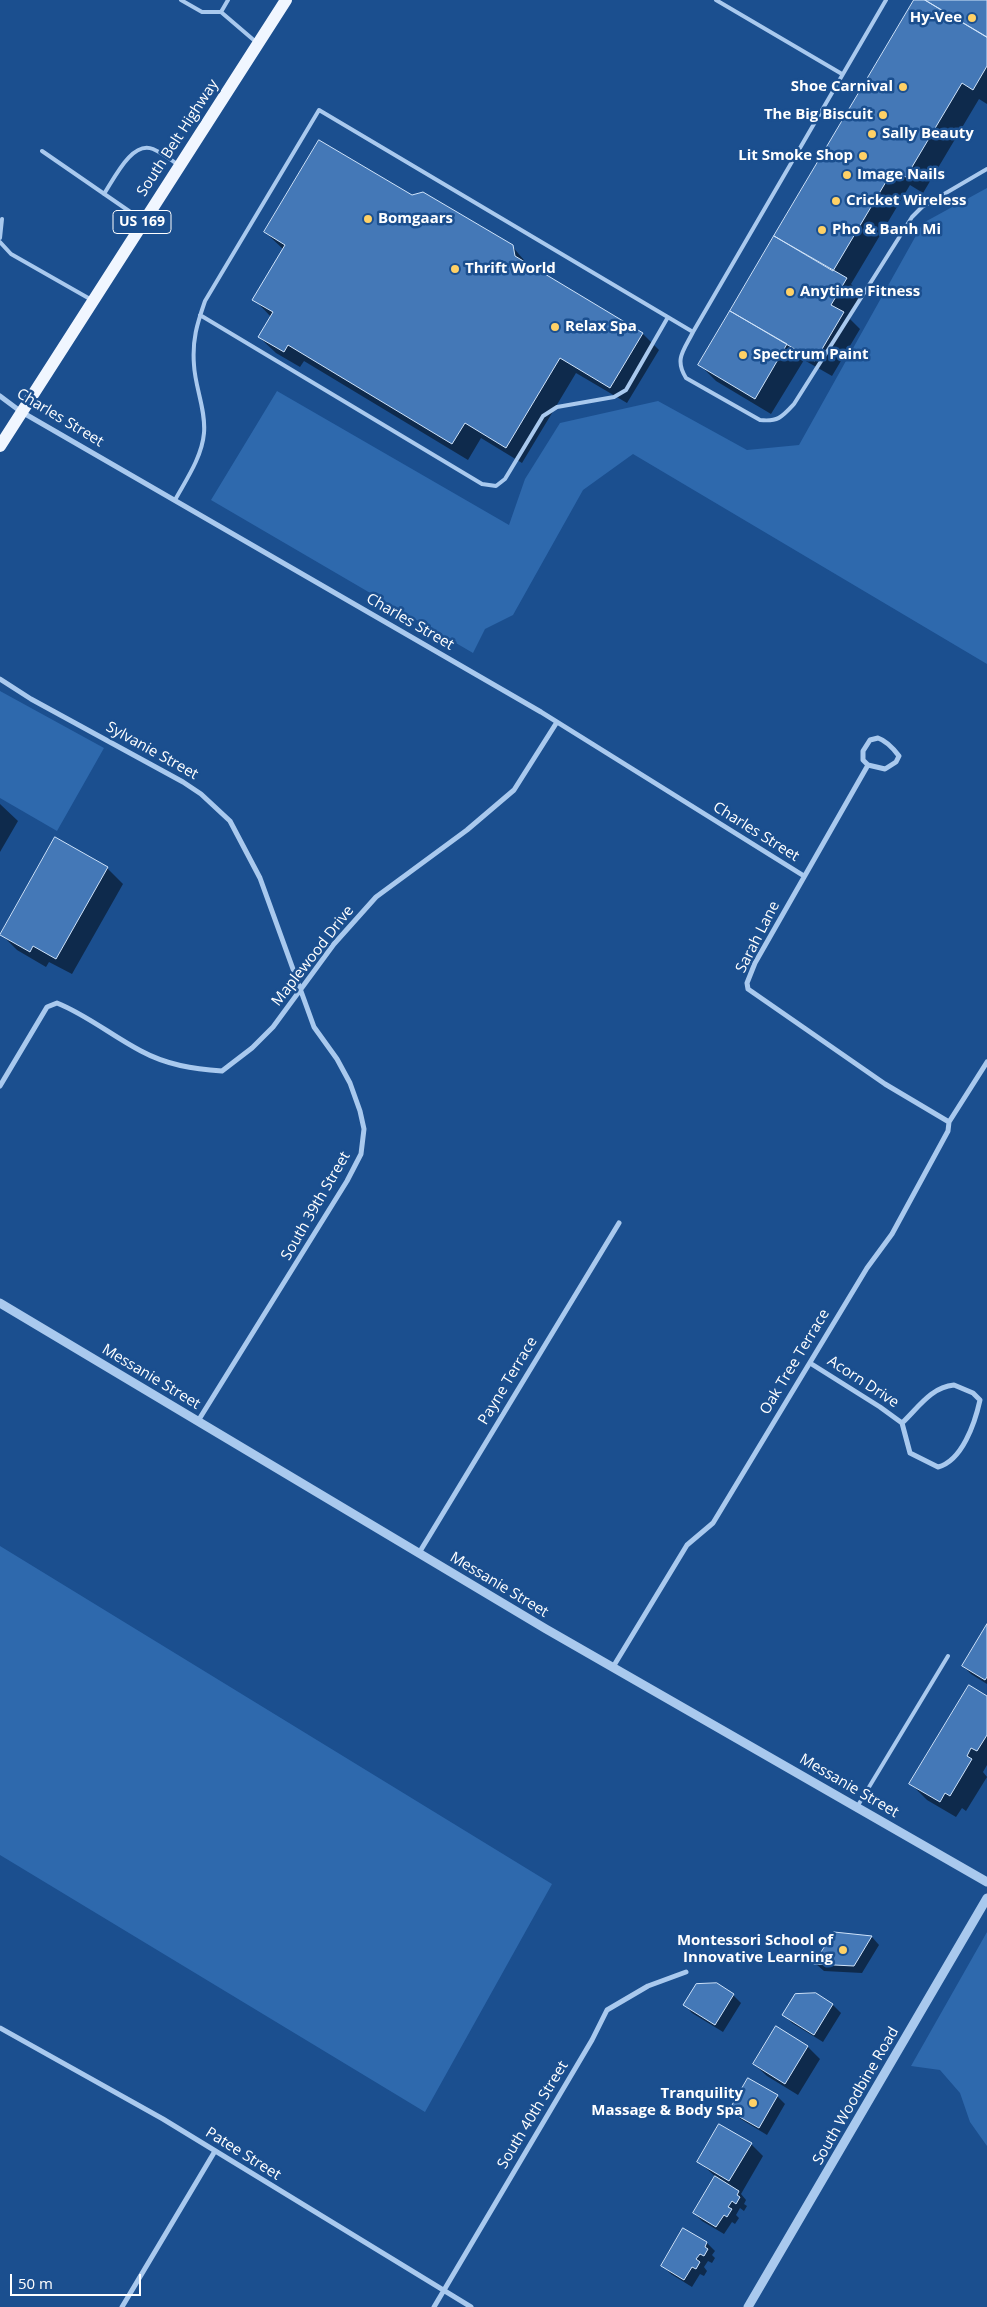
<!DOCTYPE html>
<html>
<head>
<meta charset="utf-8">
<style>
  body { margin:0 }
  #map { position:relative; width:987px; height:2307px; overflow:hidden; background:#1b4f8f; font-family:"Open Sans",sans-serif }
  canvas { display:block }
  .scale { position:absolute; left:10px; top:2274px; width:131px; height:22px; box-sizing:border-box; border:2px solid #fff; border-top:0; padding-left:6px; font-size:15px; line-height:18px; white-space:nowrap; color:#fff; -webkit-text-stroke:4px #1b4f8f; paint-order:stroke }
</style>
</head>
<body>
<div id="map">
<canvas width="987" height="2307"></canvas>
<div class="scale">50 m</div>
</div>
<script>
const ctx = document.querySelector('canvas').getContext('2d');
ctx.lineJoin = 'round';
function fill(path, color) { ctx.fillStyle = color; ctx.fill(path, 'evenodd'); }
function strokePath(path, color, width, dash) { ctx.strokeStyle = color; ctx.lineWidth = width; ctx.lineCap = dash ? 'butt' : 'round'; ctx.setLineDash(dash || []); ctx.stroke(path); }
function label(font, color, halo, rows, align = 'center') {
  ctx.font = font + ' "Open Sans",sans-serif'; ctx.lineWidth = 5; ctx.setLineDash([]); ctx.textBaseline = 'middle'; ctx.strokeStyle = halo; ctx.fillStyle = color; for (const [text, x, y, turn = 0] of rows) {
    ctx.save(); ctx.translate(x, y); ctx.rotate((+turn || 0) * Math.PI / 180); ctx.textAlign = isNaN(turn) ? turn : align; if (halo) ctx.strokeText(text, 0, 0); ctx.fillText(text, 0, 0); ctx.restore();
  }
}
const green = new Path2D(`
  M987,188V664L633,454L583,490L513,615L485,629L473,653L211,500L277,391L509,525L525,479L560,423L658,401L747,450L799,445L923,223Z
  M0,691L104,748L57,831L0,798Z
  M0,1546L552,1884L425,2112L0,1855Z
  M987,1932V2146L970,2122L960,2093L940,2070L911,2066Z`);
const shadow = new Path2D(`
  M915,0H987V104L979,99L923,193L910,185L851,284L862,296L849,318L860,329L832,376L804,360L771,414L716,381L700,365Z
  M412,197L512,246L529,266L643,334L659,350L627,403L576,373L522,463L481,438L468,460L304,361L300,367L276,353L259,337L271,317L254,299L284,250L265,232Z
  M0,804L18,821L0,852Z
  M107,868L123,884L72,974L49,962L46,967L17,950L1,934Z
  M987,1626V1684L971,1674L963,1666Z
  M987,1698V1765L983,1772L987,1777L966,1811L962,1808L956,1817L927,1800L910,1783Z
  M835,1933L872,1937L879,1945L862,1973L824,1971L816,1964Z
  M816,1994L833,2005L841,2013L823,2042L792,2023L784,2015Z
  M733,1995L741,2003L723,2032L692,2013L685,2005Z
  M776,2028L808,2047L820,2059L798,2095L767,2076L754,2064Z
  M777,2096L785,2104L767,2135L739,2118L731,2110Z
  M751,2144L763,2156L741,2194L746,2200L744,2204L747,2206L744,2211L740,2208L736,2215L739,2218L735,2224L732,2222L724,2234L702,2221L694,2213L716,2177L698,2161Z
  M684,2230L707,2243L715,2251L712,2255L715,2258L712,2263L708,2261L704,2267L707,2271L704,2276L700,2274L692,2287L671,2274L663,2266Z`);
const building = new Path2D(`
  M914,0H925L987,37V66L973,90L962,83L906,177L893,170L833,271L774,236Z
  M925,0H987V37Z
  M319,140L412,195L423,192L513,245L515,256L643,333L610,388L560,358L506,448L465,423L452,444L288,345L284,352L258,337L273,312L252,300L285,245L264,232Z
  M774,236L847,278L831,305L844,312L815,361L730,311Z
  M730,311L787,344L755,399L698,365Z
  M55,837L108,867L56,959L33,946L30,952L0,935Z
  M987,1624V1677L985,1680L962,1666Z
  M969,1685L987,1696V1735L977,1751L971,1748L967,1756L972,1759L950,1796L945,1793L940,1802L909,1784Z
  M834,1932L872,1936L854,1966L814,1964Z
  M717,1983L734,1994L715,2025L683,2005L696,1984Z
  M816,1993L833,2004L814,2035L782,2015L795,1994Z
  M776,2026L808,2046L785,2084L753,2064Z
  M748,2078L778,2095L759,2128L729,2111Z
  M719,2124L752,2143L729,2181L697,2162Z
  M715,2176L739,2191L737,2195L740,2197L736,2204L732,2201L728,2207L732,2209L727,2217L724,2215L716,2227L693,2213Z
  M683,2228L707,2242L705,2247L708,2249L704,2256L700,2254L696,2259L700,2262L696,2269L692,2267L684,2280L661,2266Z`);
const service = new Path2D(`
  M181,0L202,12H221
  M228,0L221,12L256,42
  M716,0L842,74
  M42,151L142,220
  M104,194C114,179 132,140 153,149C162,153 170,159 177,164
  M0,238L2,219
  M0,242L11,254L90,299
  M200,315L482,484L496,486L505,479L543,416L557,407L614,397L626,390L668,317
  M693,332C684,350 674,359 686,378L760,420C778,422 782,417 794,404L912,217L922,207L987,169
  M175,500C186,480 202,457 204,433C206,410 195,387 194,365C192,340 197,324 205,301L319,110L693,332L886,0
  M857,1807L948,1656`);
const minor = new Path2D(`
  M0,396L20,411L541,712L804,876
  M0,679L31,699L183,782L201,794L230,821L260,878L314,1027L337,1059L350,1083L360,1111L364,1129L361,1154L347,1181L198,1421
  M878,738C887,741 893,748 899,756L896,762L885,769L868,765L863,760V751L870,740Z
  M868,765L755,963L747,983L748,989L885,1084L949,1122
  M0,1086L47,1007L57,1003C87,1015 112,1036 141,1051C167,1065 193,1069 222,1071L252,1048L273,1027L334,944L376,897L467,830L514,790L557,722
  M810,1363L880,1407L902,1423
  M954,1385L973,1393L980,1400C975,1423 962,1461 938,1467L910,1453L902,1423C918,1408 931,1387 954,1385Z
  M419,1553L619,1223
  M613,1667L687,1545L713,1523L867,1268L892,1234L948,1131L949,1122L987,1062
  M0,2028L163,2119L471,2307
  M122,2307L215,2151
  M434,2307L592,2040L607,2010L648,1986L686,1972`);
const tertiary = new Path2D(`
  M0,1303L546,1629L987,1882
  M748,2307L987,1898`);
const primary = new Path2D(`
  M0,446L286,0`);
const markers = [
  [972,18,5,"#ffd166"],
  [903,87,5,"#ffd166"],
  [883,115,5,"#ffd166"],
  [872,134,5,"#ffd166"],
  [863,156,5,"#ffd166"],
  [847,175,5,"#ffd166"],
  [836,201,5,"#ffd166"],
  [368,219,5,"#ffd166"],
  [822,230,5,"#ffd166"],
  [455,269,5,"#ffd166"],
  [790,292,5,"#ffd166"],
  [555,327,5,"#ffd166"],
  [743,355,5,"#ffd166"],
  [843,1950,5,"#ffd166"],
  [753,2103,5,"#ffd166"]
];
const shields = [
  [142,222,58]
];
const shieldNames = [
  ["US 169",142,222]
];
const poiNames = [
  ["Hy-Vee",962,18,"right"],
  ["Shoe Carnival",893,87,"right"],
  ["The Big Biscuit",873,115,"right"],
  ["Sally Beauty",882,134],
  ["Lit Smoke Shop",853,156,"right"],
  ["Image Nails",857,175],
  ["Cricket Wireless",846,201],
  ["Bomgaars",378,219],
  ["Pho & Banh Mi",832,230],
  ["Thrift World",465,269],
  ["Anytime Fitness",800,292],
  ["Relax Spa",565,327],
  ["Spectrum Paint",753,355],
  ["Montessori School of",833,1941,"right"],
  ["Innovative Learning",833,1958,"right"],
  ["Tranquility",743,2094,"right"],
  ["Massage & Body Spa",743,2111,"right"]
];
const streetNames = [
  ["South Belt Highway",178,138,-57],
  ["Charles Street",60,418,31],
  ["Charles Street",410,622,30],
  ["Sylvanie Street",152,751,29],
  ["Charles Street",756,832,32],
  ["Sarah Lane",758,937,-63],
  ["Maplewood Drive",313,956,-52],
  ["South 39th Street",316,1206,-60],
  ["Oak Tree Terrace",795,1362,-59],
  ["Messanie Street",151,1377,31],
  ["Payne Terrace",508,1381,-59],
  ["Acorn Drive",863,1382,33],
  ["Messanie Street",499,1585,31],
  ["Messanie Street",849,1786,30],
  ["South Woodbine Road",856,2096,-60],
  ["South 40th Street",533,2115,-59],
  ["Patee Street",243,2154,32]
];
fill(green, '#2e69ad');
fill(shadow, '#0007');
fill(building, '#4478b7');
strokePath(building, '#cfe3fa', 1);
strokePath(service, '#a9c9ee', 4);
strokePath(minor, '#a9c9ee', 5);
strokePath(tertiary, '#a9c9ee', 9);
strokePath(primary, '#f0f6ff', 12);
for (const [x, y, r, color] of markers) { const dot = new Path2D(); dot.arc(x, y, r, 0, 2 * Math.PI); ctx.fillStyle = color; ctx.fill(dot); strokePath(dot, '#1b4f8f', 2); }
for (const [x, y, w] of shields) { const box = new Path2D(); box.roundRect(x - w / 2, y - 11.5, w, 23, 4); ctx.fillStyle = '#1b4f8f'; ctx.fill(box); strokePath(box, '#fff', 1); }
label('bold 14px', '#fff', null, shieldNames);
label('bold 15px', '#fff', '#1b4f8f', poiNames, 'left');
label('15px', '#fff', '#1b4f8f', streetNames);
</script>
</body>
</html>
